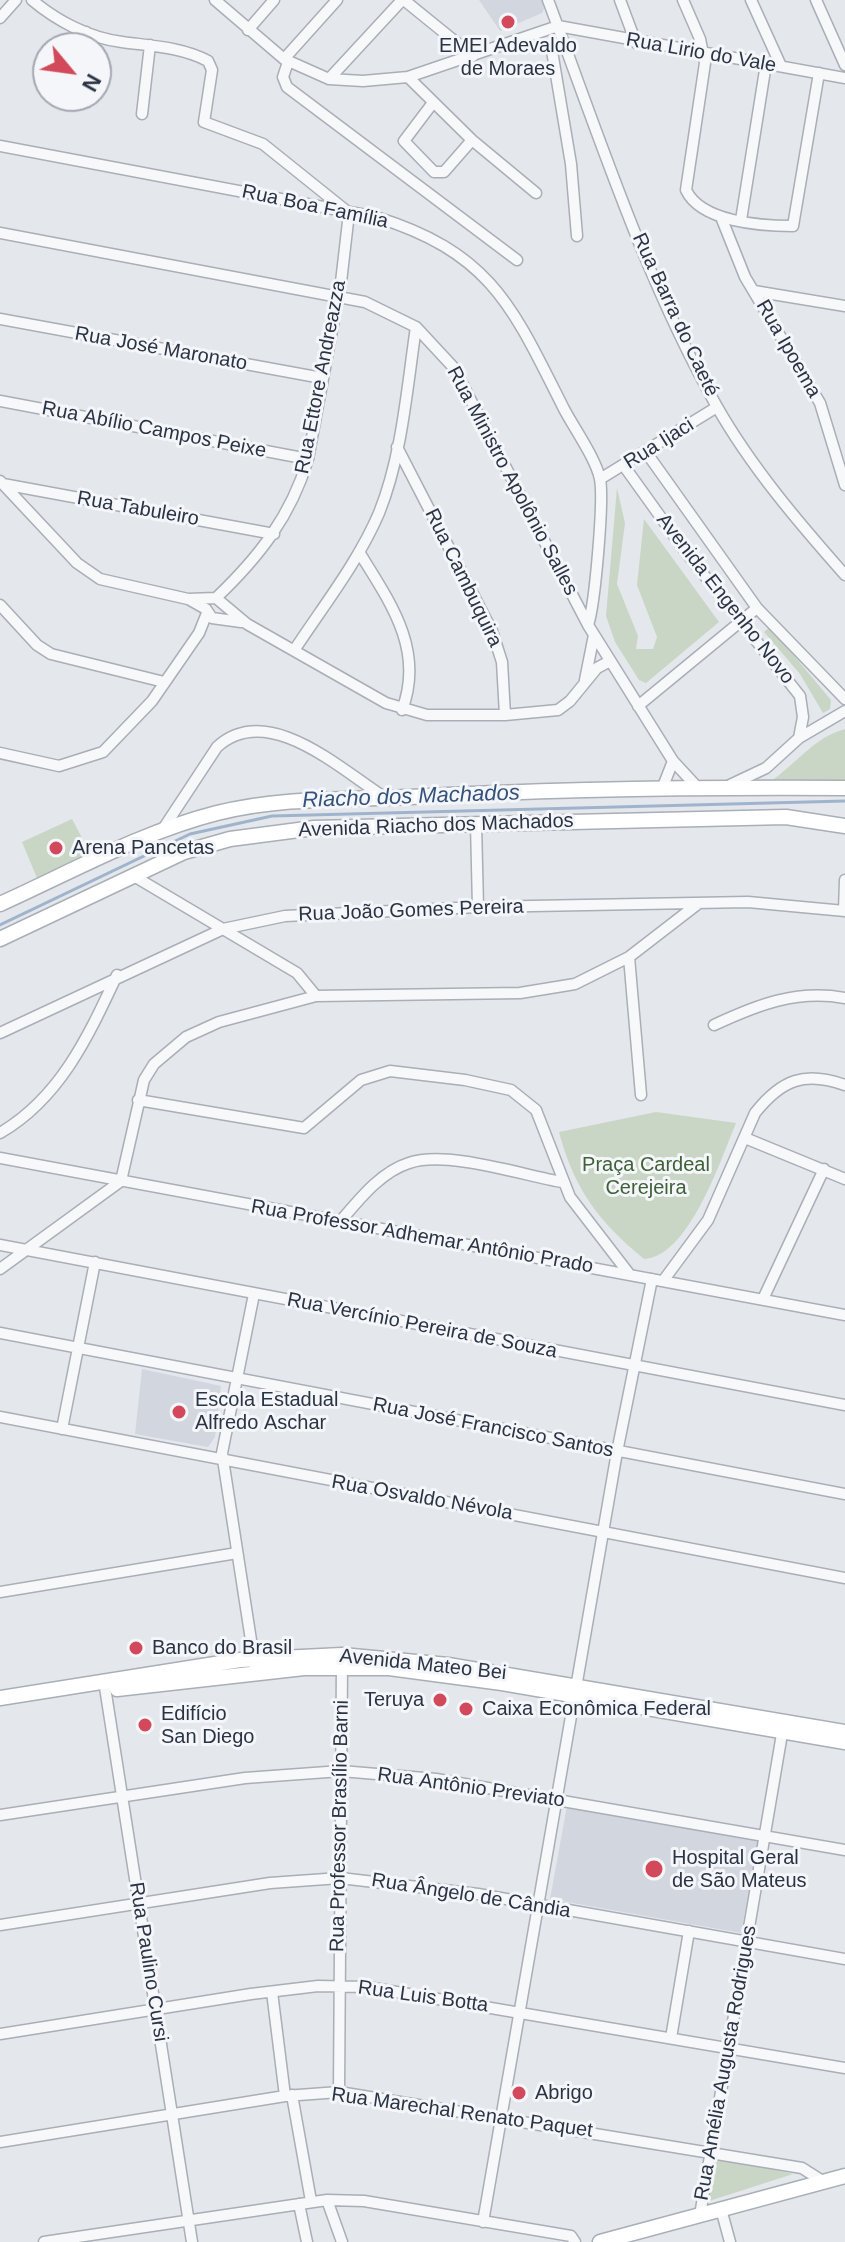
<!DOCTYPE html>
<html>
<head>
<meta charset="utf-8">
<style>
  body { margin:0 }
  #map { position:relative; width:845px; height:2242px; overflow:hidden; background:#e4e7ec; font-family:Helvetica,sans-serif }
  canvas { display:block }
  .north { position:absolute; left:32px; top:32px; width:80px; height:80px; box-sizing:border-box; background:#f4f6f9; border:2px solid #a4a8b1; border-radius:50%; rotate:119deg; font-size:22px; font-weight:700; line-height:32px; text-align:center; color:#2b3445 }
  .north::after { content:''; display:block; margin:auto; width:28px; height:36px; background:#d1495b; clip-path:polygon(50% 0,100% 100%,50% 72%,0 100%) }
</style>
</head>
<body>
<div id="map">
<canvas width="845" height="2242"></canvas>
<div class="north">N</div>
</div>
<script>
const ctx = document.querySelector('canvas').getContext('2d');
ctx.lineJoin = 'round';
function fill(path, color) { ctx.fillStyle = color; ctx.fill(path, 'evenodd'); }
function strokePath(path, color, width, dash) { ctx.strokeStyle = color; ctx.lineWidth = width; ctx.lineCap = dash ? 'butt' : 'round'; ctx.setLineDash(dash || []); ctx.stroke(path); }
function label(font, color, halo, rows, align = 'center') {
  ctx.font = font + ' Helvetica,sans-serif'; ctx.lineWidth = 6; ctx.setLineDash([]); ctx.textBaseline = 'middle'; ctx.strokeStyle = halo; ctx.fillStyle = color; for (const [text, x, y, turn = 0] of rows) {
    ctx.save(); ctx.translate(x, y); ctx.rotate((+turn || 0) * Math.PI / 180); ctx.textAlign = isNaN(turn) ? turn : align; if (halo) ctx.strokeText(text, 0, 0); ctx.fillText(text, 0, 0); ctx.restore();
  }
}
const built = new Path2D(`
  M479,0H542L544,9L542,13L500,31Z
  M142,1369L221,1386L215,1437L208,1447L135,1434Z
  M567,1806L758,1840L741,1933L550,1899Z`);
const green = new Path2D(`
  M617,488L625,523L617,584L638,636L636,649H653L657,637L637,585L644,519L719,622L646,683L639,680L615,642L606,616Z
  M770,627L831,700L830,709L823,713L800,674L764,632Z
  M845,729V783H768C796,765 812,738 845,729Z
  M72,819L90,853L37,878L22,842Z
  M656,1112L736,1123C721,1159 689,1257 644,1259C599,1222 574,1189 559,1132Z
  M717,2157L793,2174L709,2201Z`);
const stream = new Path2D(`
  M0,925L190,834L272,816L845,801`);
const street = new Path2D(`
  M215,0L284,59L329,79L363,81L408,77L558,26L845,78
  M404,0L473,56
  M548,0C599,136 645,279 716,405C751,467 799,523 845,575
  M620,0L636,43
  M683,0L700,39L705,63L686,190C701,222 761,226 793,226L819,73
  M751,0L781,66
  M816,0L845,65
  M0,18L16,0
  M248,30L274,0
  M564,42L552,51L571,164L577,236
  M83,48L86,32
  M284,59L337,0
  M288,62L283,77L287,87L517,260
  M408,77L472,140L536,193
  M329,79L402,0
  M73,100L74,96
  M432,104L404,141L434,172H444L472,140
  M142,114L150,45
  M0,146L376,217C492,253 513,308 564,409C574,428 596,459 600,479C604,501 595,604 588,625
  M721,217L745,277L820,403L845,485
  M741,220L766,64
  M0,233L365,302L416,327L454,368L588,625L673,761L698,788
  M754,291L845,306
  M0,319L322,378
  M0,401L308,459
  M397,447L492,631L502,662L505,715
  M646,452L757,608L845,699
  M624,466L685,551L800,696L803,717L799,738
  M600,479L717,407
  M0,481L77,563L100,579L188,599L216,598C259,557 291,516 308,459L341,282L349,213L263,144L204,122L212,70L208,61C182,47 151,46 122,42C89,38 57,21 32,0
  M3,484L274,534
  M359,552C390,602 425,650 402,710
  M216,598L247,624L386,703L427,715H505L558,710L570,701L597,668L610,661
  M190,600L206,609L212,618L241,622
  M0,605L37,645L51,654L164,682
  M295,649C324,605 358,562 379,513C402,456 407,388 416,327
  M585,680L594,635
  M638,706L757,608
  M0,753L59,766L103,752L152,701L199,633L207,613
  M730,785L766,768L799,738L845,711
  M662,789L673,761
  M476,824L478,907
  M161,832L217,747C267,701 339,768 384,797
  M132,875L297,973L316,996
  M844,911L845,880
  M629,957L641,1095
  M714,1025C757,1005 797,989 845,998
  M0,1033L223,929L285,916L478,907L748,902L845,911
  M138,1100L304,1128L361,1080L390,1071L465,1080L511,1090L536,1110L570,1197L630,1275
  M0,1133C60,1098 88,1037 117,975
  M745,1138L845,1179
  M0,1158L845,1315
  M339,1223C358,1201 380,1172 409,1163C447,1150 522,1175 562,1182
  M0,1245L845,1405
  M0,1269L121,1181L144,1080L154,1064L186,1037L219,1022L316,996L520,993L575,984L629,957L699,903
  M663,1281L708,1220L755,1113C782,1079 805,1071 845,1085
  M254,1294L222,1453L255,1666
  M763,1299L824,1169
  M0,1333L845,1494
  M0,1417L845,1578
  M62,1429L95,1262
  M0,1592L237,1553
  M104,1681L192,2242
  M0,1815L245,1778L341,1771L436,1779L845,1850
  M0,1925L270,1883L340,1878L478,1894L845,1959
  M272,1992L285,2096
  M0,2034L251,1994L318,1986L367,1987L845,2068
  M671,2038L689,1931
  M339,2092L342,1662
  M292,2095L311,2201
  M0,2142L285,2096L339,2092L802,2168L824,2182
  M327,2200L342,2242
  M299,2204L307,2242
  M721,2209L730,2242
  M700,2215L783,1728
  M483,2222L617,1452L652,1279
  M44,2242L327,2200L364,2201L571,2236L575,2242`);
const secondary = new Path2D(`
  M0,904C71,872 142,832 217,813C281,797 345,800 410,797C555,789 700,787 845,788
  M0,939L184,852L230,839L314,828L786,817L845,826
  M117,1689L304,1668H389L502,1683L845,1742
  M0,1698L240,1660L342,1655L448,1665L845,1732
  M600,2242L845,2176`);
const markers = [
  [508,22,8,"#d1495b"],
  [56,848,8,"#d1495b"],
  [179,1412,8,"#d1495b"],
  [136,1648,8,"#d1495b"],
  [440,1700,8,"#d1495b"],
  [466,1709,8,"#d1495b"],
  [145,1725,8,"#d1495b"],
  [654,1869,10,"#d1495b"],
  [519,2093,8,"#d1495b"]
];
const poiNames = [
  ["EMEI Adevaldo",508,46,"center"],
  ["de Moraes",508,69,"center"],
  ["Arena Pancetas",72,848],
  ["Escola Estadual",195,1400],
  ["Alfredo Aschar",195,1423],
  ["Banco do Brasil",152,1648],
  ["Teruya",424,1700,"right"],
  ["Caixa Econômica Federal",482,1709],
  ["Edifício",161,1714],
  ["San Diego",161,1737],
  ["Hospital Geral",672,1858],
  ["de São Mateus",672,1881],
  ["Abrigo",535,2093]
];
const streetNames = [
  ["Rua Lirio do Vale",701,53,10],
  ["Rua Boa Família",315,207,12],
  ["Rua Barra do Caeté",675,315,65],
  ["Rua José Maronato",161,349,10],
  ["Rua Ipoema",788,349,60],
  ["Rua Ettore Andreazza",321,377,-79],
  ["Rua Abílio Campos Peixe",154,430,11],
  ["Rua Ijaci",659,444,-32],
  ["Rua Ministro Apolônio Salles",512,481,62],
  ["Rua Tabuleiro",138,509,10],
  ["Rua Cambuquira",463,578,64],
  ["Avenida Engenho Novo",725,599,52],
  ["Avenida Riacho dos Machados",436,826,-2],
  ["Rua João Gomes Pereira",411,911,-2],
  ["Rua Professor Adhemar Antônio Prado",422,1237,10],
  ["Rua Vercínio Pereira de Souza",422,1326,11],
  ["Rua José Francisco Santos",493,1428,11],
  ["Rua Osvaldo Névola",422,1498,10],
  ["Avenida Mateo Bei",423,1665,6],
  ["Rua Antônio Previato",471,1788,8],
  ["Rua Professor Brasílio Barni",340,1826,-89],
  ["Rua Ângelo de Cândia",471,1896,9],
  ["Rua Paulino Cursi",148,1962,81],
  ["Rua Luis Botta",423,1997,8],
  ["Rua Amélia Augusta Rodrigues",726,2063,-80],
  ["Rua Marechal Renato Paquet",462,2113,8]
];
const parkNames = [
  ["Praça Cardeal",646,1165],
  ["Cerejeira",646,1188]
];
const waterNames = [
  ["Riacho dos Machados",411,797,-2]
];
fill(built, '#d2d6de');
fill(green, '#c9d6c5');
strokePath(stream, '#9fb4cc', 3);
strokePath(street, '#a9aeb7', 13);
strokePath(secondary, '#a9aeb7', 17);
strokePath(street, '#f7f8fa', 10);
strokePath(secondary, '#fff', 14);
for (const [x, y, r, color] of markers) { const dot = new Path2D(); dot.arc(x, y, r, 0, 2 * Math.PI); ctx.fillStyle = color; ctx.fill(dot); strokePath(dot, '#f4f6f9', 3); }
label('20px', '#2b3445', '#f4f6f9', poiNames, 'left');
label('20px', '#2b3445', '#f4f6f9', streetNames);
label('20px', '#3f6138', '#f4f6f9', parkNames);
label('italic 22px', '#34527a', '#f4f6f9', waterNames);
</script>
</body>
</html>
